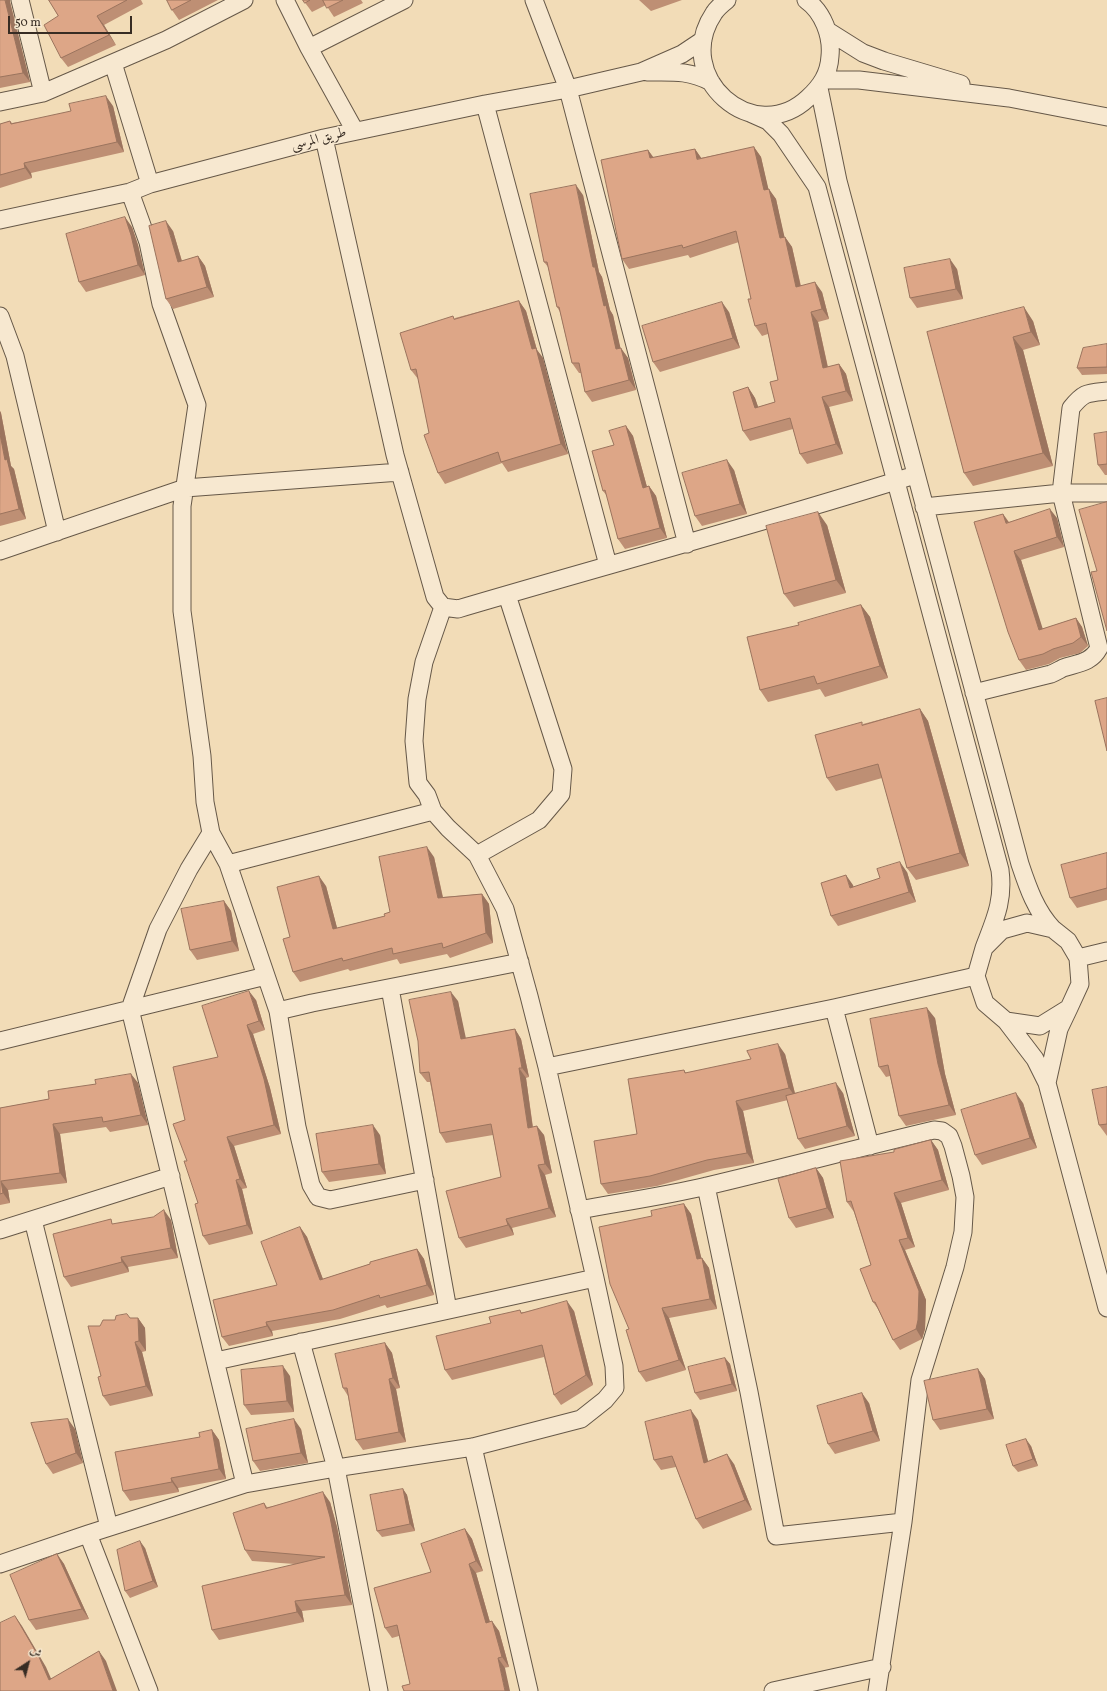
<!DOCTYPE html>
<html>
<head>
<meta charset="utf-8">
<style>
  body { margin:0 }
  #map { position:relative; width:1107px; height:1691px; overflow:hidden; background:#f2dcb7; font-family:Vollkorn,Amiri,serif }
  canvas { display:block }
  .north { position:absolute; left:8px; top:1643px; width:40px; height:40px; -webkit-text-stroke:3px #f7e8d0; paint-order:stroke; rotate:36deg; font-size:11px; font-weight:700; line-height:16px; text-align:center; color:#372c23 }
  .north::after { content:''; display:block; margin:auto; width:14px; height:18px; background:#372c23; clip-path:polygon(50% 0,100% 100%,50% 72%,0 100%) }
  .scale { position:absolute; left:8px; top:16px; width:124px; height:18px; box-sizing:border-box; border:2px solid #372c23; border-top:0; padding-left:5px; font-size:12px; line-height:14px; white-space:nowrap; color:#372c23; -webkit-text-stroke:3px #f7e8d0; paint-order:stroke }
</style>
</head>
<body>
<div id="map">
<canvas width="1107" height="1691"></canvas>
<div class="north">ش</div>
<div class="scale">50 m</div>
</div>
<script>
const ctx = document.querySelector('canvas').getContext('2d');
ctx.lineJoin = 'round';
function strokePath(path, color, width, dash) { ctx.strokeStyle = color; ctx.lineWidth = width; ctx.lineCap = dash ? 'butt' : 'round'; ctx.setLineDash(dash || []); ctx.stroke(path); }
function fill(path, color) { ctx.fillStyle = color; ctx.fill(path, 'evenodd'); }
function label(font, color, halo, rows, align = 'center') {
  ctx.font = font + ' Vollkorn,Amiri,serif'; ctx.lineWidth = 3; ctx.setLineDash([]); ctx.textBaseline = 'middle'; ctx.strokeStyle = halo; ctx.fillStyle = color; for (const [text, x, y, turn = 0] of rows) {
    ctx.save(); ctx.translate(x, y); ctx.rotate((+turn || 0) * Math.PI / 180); ctx.textAlign = isNaN(turn) ? turn : align; if (halo) ctx.strokeText(text, 0, 0); ctx.fillText(text, 0, 0); ctx.restore();
  }
}
const street = new Path2D(`
  M20,0L43,93
  M285,0L309,48L355,131
  M534,0L568,89L687,544
  M727,0C722,4 717,8 714,13C671,77 754,149 808,98C821,86 829,74 830,56C832,36 823,12 806,0
  M828,31L863,53L884,61L961,84
  M309,48L404,0
  M113,63L150,184
  M647,72C671,72 689,70 711,82
  M824,80H859L1009,98L1107,117
  M819,88L838,181L1020,864C1028,888 1036,911 1053,929
  M0,102L43,93L166,40L244,0
  M485,104L608,565
  M750,113L768,121L781,134L817,187L1000,870C1004,901 995,919 984,948
  M324,138L395,455L435,597L443,607L458,609C610,564 764,523 915,475
  M130,192L148,242L161,304L197,405L182,506V611L202,756L205,802L211,833L228,864L278,1011L297,1127L311,1185L318,1197L330,1200L425,1180
  M0,220L130,192L150,184L324,138L485,104L568,89L641,72L682,54L703,40
  M0,316L15,356L57,532
  M924,507L1061,493H1107
  M0,551L185,488L400,472
  M974,693L1051,674C1056,672 1059,670 1063,668C1078,663 1091,663 1099,648L1061,493L1071,408C1084,392 1087,393 1107,391
  M211,833L189,869L158,929L130,1009L245,1484
  M477,855L539,820L561,794L563,769L507,595
  M228,864L433,811
  M1078,958L1107,951
  M390,988L448,1310
  M834,1008L870,1146
  M278,1011L312,1003L520,962
  M1006,1021L1035,1059L1047,1083L1107,1308
  M0,1041L266,976
  M547,1067L834,1008L976,976
  M1047,1083L1059,1029L1069,1008L1080,984L1078,958L1068,941L1053,929L1027,923L1002,930L984,948L976,976L985,1003L1006,1021L1040,1026L1069,1008
  M706,1186L749,1392L776,1536L903,1522
  M579,1210C622,1202 665,1196 707,1186C783,1168 858,1148 934,1130L942,1131L949,1136L953,1146L961,1176L965,1197L963,1232L955,1267L920,1380L903,1522L877,1691
  M33,1220L109,1527
  M0,1230L171,1176
  M301,1342L336,1468L379,1691
  M216,1361L595,1278
  M473,1447L529,1691
  M88,1534L149,1691
  M0,1564L88,1534L245,1484L336,1468L473,1447L581,1419L605,1400L615,1388L614,1366L595,1278L547,1067L529,996L505,909L477,855L448,828L433,811L427,795L418,783L414,741L417,699L424,662L443,607
  M773,1691L882,1667`);
const wall = new Path2D(`
  M0,0L10,2L30,82L0,88Z
  M49,0H141L143,4L104,25L116,45L68,67L61,58L58,16Z
  M167,0H218L179,20L172,10Z
  M303,0H361L363,3L334,17L326,5L312,12Z
  M639,0H682L651,11Z
  M113,106L124,152L31,173L32,178L0,188V124L10,121L12,123Z
  M754,147L761,157L768,189L776,199L784,237H785L792,247L801,286L822,292L829,319L818,322L828,367L839,364L846,374L853,401L829,407L843,454L807,464L800,454L793,429L750,441L743,431L748,387L755,398L758,407L775,402L778,380L768,334L762,336L755,326L751,299L739,242L690,258L688,255L629,269L622,259L648,150L654,158L695,149L701,158Z
  M583,195L599,272L602,277L610,310L613,315L620,348L628,358L636,390L592,402L585,392L581,373H579L572,363L560,312L557,307L548,267L544,262Z
  M132,227L138,245L145,275L86,292L79,282Z
  M173,231L182,261L198,256L205,266L214,297L173,309L166,299Z
  M957,269L963,299L917,308L910,298Z
  M519,301L526,311L537,350L543,358L568,454L508,472L502,463L445,484L438,473L418,379L411,370L455,318Z
  M729,312L740,348L660,372L653,362Z
  M1033,321L1040,345L1023,350L1053,466L973,486L964,473L927,332Z
  M1107,344V374L1082,375L1077,368Z
  M0,411L1,413L11,466L14,469L26,519L0,526Z
  M626,426L633,436L647,487L649,486L656,496L667,538L625,549L618,539L607,496L603,491L614,445Z
  M1107,432V475H1105L1098,465Z
  M734,470L747,514L702,526L695,516Z
  M1003,514L1009,522L1057,518L1064,547L1021,560L1042,629L1076,618L1082,627L1088,646L1080,653L1060,658L1049,664L1026,670L1019,660Z
  M827,525L846,593L794,607L784,594Z
  M861,605L870,617L888,678L825,697L820,689L768,702L760,690L799,625Z
  M920,709L928,721L969,866L916,880L907,868L882,778L836,791L827,778L863,724Z
  M1107,853V900L1077,908L1070,898Z
  M434,857L443,897L482,894L489,904L493,943L450,958L447,954L400,964L397,959L350,971L348,969L300,982L293,972L290,937L326,886L337,928L385,916L390,912Z
  M907,872L916,902L838,926L831,916L853,885V887Z
  M224,901L231,911L239,951L197,960L190,950Z
  M256,1000L265,1030L253,1034L270,1088L281,1134L234,1146L247,1188L242,1189L253,1234L209,1245L203,1236L198,1203L187,1161L185,1120L218,1057Z
  M458,1001L465,1038L515,1029L521,1039L529,1077L526,1078L533,1127L544,1135L552,1173L545,1175L556,1217L512,1228L514,1235L466,1248L459,1238L501,1177L493,1135L446,1143L440,1133L430,1082H427L420,1073Z
  M935,1018L945,1074L956,1115L906,1126L899,1116L890,1076L886,1077L879,1067Z
  M785,1054L795,1093H843L855,1136L805,1149L798,1139L788,1100L743,1111L754,1163L714,1170L657,1186L608,1194L601,1184L637,1134L684,1070L686,1073Z
  M131,1074L138,1083L148,1125L110,1132L106,1127L60,1134L67,1183L8,1190L10,1203L0,1205V1108L49,1099L96,1084Z
  M1107,1087V1136L1099,1125Z
  M1023,1103L1037,1148L982,1165L975,1155Z
  M380,1135L386,1174L329,1182L322,1172Z
  M931,1140L938,1150L949,1190L901,1203L915,1247L905,1250L926,1300L925,1329L922,1339L900,1350L893,1340L878,1309L873,1302L871,1265L854,1212L847,1202L894,1152Z
  M816,1168L823,1178L834,1218L796,1228L789,1218Z
  M684,1204L691,1214L701,1258H702L709,1268L717,1309L669,1318L686,1370L646,1382L639,1372L629,1329L652,1216Z
  M171,1220L178,1258L128,1267L129,1272L71,1287L64,1277Z
  M300,1227L307,1237L323,1279L417,1249L424,1259L434,1295L387,1308L385,1305L340,1319L272,1331L273,1336L229,1346L222,1337L277,1285Z
  M574,1311L593,1385L561,1405L554,1395L544,1357L452,1380L445,1370L491,1323L522,1312Z
  M138,1318L145,1328L146,1351L142,1352L153,1396L110,1406L103,1396L100,1326L115,1320Z
  M385,1343L392,1353L400,1388L396,1389L406,1442L363,1450L356,1440L348,1396L343,1388Z
  M725,1358L730,1364L737,1391L700,1400L695,1393Z
  M978,1369L985,1379L994,1419L940,1430L933,1420Z
  M290,1376L294,1412L251,1415L244,1405Z
  M869,1403L880,1441L835,1454L828,1444Z
  M698,1420L708,1462L734,1464L752,1510L703,1529L696,1519L676,1467L661,1470L654,1460Z
  M75,1429L83,1463L53,1474L46,1464Z
  M301,1429L308,1463L260,1471L253,1461Z
  M212,1430L219,1440L226,1479L178,1488L179,1492L130,1501L123,1491L200,1437Z
  M1031,1446L1038,1466L1018,1472L1013,1466Z
  M403,1489L407,1495L415,1531L382,1537L377,1531Z
  M330,1502L337,1527L352,1605L302,1611L304,1622L219,1640L212,1630L295,1564L252,1561L245,1550L264,1503L267,1507Z
  M465,1529L472,1539L483,1571L476,1573L490,1622L499,1631L509,1667L410,1684L399,1636L392,1638L385,1628Z
  M145,1548L158,1587L130,1598L125,1591Z
  M57,1554L64,1564L89,1619L36,1630L29,1620Z`);
const shadedWall = new Path2D(`
  M5,0H10V2L30,82L23,73Z
  M97,16L104,25L116,45L109,35Z
  M106,96L113,106L124,152L117,142Z
  M754,147L761,157L771,200L764,190Z
  M695,149L702,159H697Z
  M648,150L655,160L650,158Z
  M24,163L31,173L32,178L25,168Z
  M576,185L583,195L599,272L602,277L610,310L613,315L623,359L616,349L593,267Z
  M769,189L776,199L787,248L780,238Z
  M125,217L132,227L138,245L145,275L138,265Z
  M166,221L173,231L185,272L178,262Z
  M785,237L792,247L803,297L796,287Z
  M198,256L205,266L214,297L207,287Z
  M950,259L957,269L963,299L956,289Z
  M815,282L822,292L829,319L822,309Z
  M519,301L526,311L537,350L543,358L568,454L561,444L532,349Z
  M722,302L729,312L740,348L733,338Z
  M1024,307L1033,321L1040,345L1031,332Z
  M811,312L818,322L830,378L823,368Z
  M1013,337L1023,350L1053,466L1043,453Z
  M621,348L628,358L636,390L629,380Z
  M839,364L846,374L853,401L846,391Z
  M748,387L755,398L762,418L755,408Z
  M822,397L829,407L843,454L836,444Z
  M0,411L1,413L11,466L14,469L26,519L19,509L5,460L0,434Z
  M626,426L633,436L650,498L643,488Z
  M727,460L734,470L747,514L740,504Z
  M649,486L656,496L667,538L660,528Z
  M1050,509L1057,518L1064,547L1057,537Z
  M818,512L827,525L846,593L836,580Z
  M1003,514L1009,523H1006Z
  M1014,551L1021,560L1046,639L1039,630Z
  M861,605L870,617L888,678L880,666Z
  M1076,618L1082,627L1088,646L1081,637Z
  M920,709L928,721L969,866L960,853Z
  M427,847L434,857L445,908L438,898Z
  M900,862L907,872L916,902L909,892Z
  M846,875L853,885L857,898L850,888Z
  M319,876L326,886L340,939L333,929Z
  M482,894L489,904L493,943L486,933Z
  M224,901L231,911L239,951L232,941Z
  M249,991L256,1000L265,1030L259,1021Z
  M451,992L458,1001L468,1048L461,1039Z
  M927,1008L935,1018L945,1074L956,1115L949,1105L938,1064Z
  M247,1025L253,1034L270,1088L281,1134L274,1125Z
  M515,1029L521,1039L529,1077L522,1068Z
  M778,1044L785,1054L796,1098L789,1088Z
  M519,1068L526,1078L534,1137L528,1128Z
  M131,1074L138,1083L148,1125L141,1115Z
  M836,1083L843,1093L855,1136L847,1126Z
  M1016,1093L1023,1103L1037,1148L1030,1138Z
  M736,1101L743,1111L754,1163L747,1153Z
  M53,1124L60,1134L67,1183L60,1173Z
  M373,1125L380,1135L386,1174L379,1164Z
  M537,1126L544,1135L552,1173L545,1164Z
  M227,1137L234,1146L247,1188L240,1179Z
  M931,1140L938,1150L949,1190L942,1180Z
  M538,1165L545,1175L556,1217L549,1208Z
  M816,1168L823,1178L834,1218L827,1208Z
  M236,1180L242,1189L253,1234L247,1225Z
  M1,1181L8,1190L10,1203L3,1193Z
  M894,1193L901,1203L915,1247L908,1238Z
  M684,1204L691,1214L704,1269L697,1259Z
  M164,1210L171,1220L178,1258L171,1248Z
  M506,1219L512,1228L514,1235L508,1225Z
  M300,1227L307,1237L327,1290L320,1280Z
  M899,1240L905,1250L926,1300L925,1329L922,1339L916,1329Z
  M417,1249L424,1259L434,1295L427,1285Z
  M121,1257L128,1267L129,1272L122,1262Z
  M702,1258L709,1268L717,1309L710,1299Z
  M567,1301L574,1311L593,1385L586,1375Z
  M662,1308L669,1318L686,1370L679,1360Z
  M138,1318L145,1328L146,1351L139,1341Z
  M266,1322L272,1331L273,1336L267,1326Z
  M135,1342L142,1352L153,1396L146,1386Z
  M385,1343L392,1353L400,1388L393,1378Z
  M725,1358L730,1364L737,1391L732,1384Z
  M283,1366L290,1376L294,1412L287,1401Z
  M978,1369L985,1379L994,1419L987,1409Z
  M389,1379L396,1389L406,1442L399,1432Z
  M862,1393L869,1403L880,1441L873,1431Z
  M691,1410L698,1420L711,1473L704,1463Z
  M68,1419L75,1429L83,1463L76,1453Z
  M294,1419L301,1429L308,1463L301,1453Z
  M212,1430L219,1440L226,1479L219,1469Z
  M1026,1439L1031,1446L1038,1466L1033,1459Z
  M727,1454L734,1464L752,1510L745,1500Z
  M171,1478L178,1488L179,1492L172,1482Z
  M403,1489L407,1495L415,1531L410,1524Z
  M323,1492L330,1502L337,1527L352,1605L345,1595Z
  M465,1529L472,1539L483,1571L476,1561Z
  M140,1541L145,1548L158,1587L153,1581Z
  M57,1554L64,1564L89,1619L82,1609Z
  M469,1564L476,1573L493,1633L486,1623Z
  M295,1601L302,1611L304,1622L297,1612Z
  M15,1616L22,1626L46,1667L56,1690L49,1680Z
  M492,1621L499,1631L509,1667L502,1657Z
  M99,1651L106,1661L117,1691H113Z
  M498,1658L505,1668L510,1691H505Z`);
const building = new Path2D(`
  M0,0H5L23,73L0,77Z
  M49,0H127L97,16L109,35L61,58L44,25L58,16Z
  M167,0H191L172,10Z
  M303,0H310L305,3Z
  M323,0H343L327,8Z
  M106,96L117,142L24,163L25,168L0,175V124L10,121L11,124L71,111L69,104Z
  M754,147L764,190L769,189L780,238L785,237L796,287L815,282L822,309L811,312L823,368L839,364L846,391L822,397L836,444L800,454L790,418L743,431L733,392L748,387L755,408L775,402L770,382L778,380L766,323L755,326L748,299H751L736,231L683,248L682,245L622,259L601,160L648,150L650,158L695,149L697,159Z
  M576,185L593,267H595L604,306L606,305L616,349L621,348L629,380L585,392L579,363H572L559,307H557L547,262H544L530,194Z
  M125,217L131,235L138,265L79,282L66,234Z
  M166,221L178,262L198,256L207,287L166,299L149,226Z
  M950,259L956,289L910,298L904,268Z
  M519,301L532,349L536,348L561,444L501,462L498,452L438,473L424,435L429,433L416,369L411,370L400,333L453,316L454,319Z
  M722,302L733,338L653,362L642,326Z
  M1024,307L1031,332L1013,337L1043,453L964,473L927,332Z
  M1107,344V367L1077,368L1083,348Z
  M626,426L643,488L649,486L660,528L618,539L605,490L603,491L592,451L614,445L609,431Z
  M1107,432V464L1098,465L1094,434Z
  M0,434L5,460L7,459L19,509L0,514Z
  M727,460L740,504L695,516L682,473Z
  M1107,502V631L1091,572L1097,571L1079,510Z
  M1050,509L1057,537L1014,551L1039,630L1076,618L1081,637L1073,643L1053,649L1043,654L1019,660L1008,632L974,522L1003,514L1006,523Z
  M818,512L836,580L784,594L766,526Z
  M861,605L880,666L817,684L814,676L760,690L747,637L799,625L798,623Z
  M1107,698V751L1095,701Z
  M920,709L960,853L907,868L878,764L827,778L815,735L862,722V725Z
  M427,847L438,898L482,894L486,933L443,948L442,943L393,954L392,948L343,961L342,958L293,972L283,939L290,937L277,887L319,876L333,929L385,916L384,914L390,912L379,857Z
  M1107,853V888L1070,898L1061,865Z
  M900,862L909,892L831,916L821,883L846,875L850,888L880,878L877,869Z
  M224,901L232,941L190,950L181,909Z
  M249,991L259,1021L247,1025L264,1079L274,1125L227,1137L240,1179L236,1180L247,1225L203,1236L195,1204L198,1203L184,1161H187L173,1124L185,1120L173,1067L218,1057L202,1006Z
  M451,992L461,1039L515,1029L522,1068H519L528,1128L537,1126L545,1164L538,1165L549,1208L506,1219L508,1225L459,1238L446,1191L501,1177L491,1124L440,1133L429,1072L420,1073L418,1041L409,1000Z
  M927,1008L938,1064L949,1105L899,1116L888,1065L879,1067L870,1019Z
  M778,1044L789,1088L736,1101L747,1153L707,1160L650,1176L601,1184L594,1141L637,1134L628,1079L684,1070L685,1073L751,1059L747,1051Z
  M131,1074L141,1115L103,1122L102,1117L53,1124L60,1173L1,1181L3,1193L0,1194V1108L49,1099L48,1091L96,1084L95,1080Z
  M836,1083L847,1126L798,1139L786,1096Z
  M1107,1087V1124L1099,1125L1092,1090Z
  M1016,1093L1030,1138L975,1155L961,1110Z
  M373,1125L379,1164L322,1172L316,1134Z
  M931,1140L942,1180L894,1193L908,1238L899,1240L919,1291L918,1320L916,1329L893,1340L875,1302H873L860,1269L871,1265L851,1201L847,1202L840,1161L894,1152V1150Z
  M816,1168L827,1208L789,1218L778,1179Z
  M684,1204L697,1259L702,1258L710,1299L662,1308L679,1360L639,1372L626,1330L629,1329L610,1284L599,1227L652,1216L651,1211Z
  M164,1210L171,1248L121,1257L122,1262L64,1277L53,1234L111,1219L112,1224L153,1217Z
  M300,1227L320,1280L370,1264V1262L417,1249L427,1285L380,1298L379,1295L333,1310L266,1322L267,1326L222,1337L213,1300L277,1285L261,1242Z
  M567,1301L586,1375L554,1395L542,1345L445,1370L436,1336L491,1323L489,1317L520,1310L521,1313Z
  M127,1314L130,1318H138L139,1341L135,1342L146,1386L103,1396L98,1377L101,1376L88,1326H100L103,1320H115L116,1316Z
  M385,1343L393,1378L389,1379L399,1432L356,1440L347,1388H343L335,1354Z
  M725,1358L732,1384L695,1393L688,1367Z
  M283,1366L287,1401L244,1405L241,1370Z
  M978,1369L987,1409L933,1420L924,1381Z
  M862,1393L873,1431L828,1444L817,1406Z
  M691,1410L704,1463L727,1454L745,1500L696,1519L672,1456L654,1460L645,1422Z
  M68,1419L76,1453L46,1464L31,1423Z
  M294,1419L301,1453L253,1461L246,1429Z
  M212,1430L219,1469L171,1478L172,1482L123,1491L115,1452L200,1437L199,1433Z
  M1026,1439L1033,1459L1013,1466L1006,1445Z
  M403,1489L410,1524L377,1531L370,1495Z
  M323,1492L330,1517L345,1595L295,1601L297,1612L212,1630L202,1586L325,1557L245,1550L233,1513L264,1503L266,1508Z
  M465,1529L476,1561L469,1564L486,1623L492,1621L502,1657L498,1658L505,1691H404L402,1686L410,1684L397,1625L385,1628L374,1588L431,1572L421,1544Z
  M140,1541L153,1581L125,1591L117,1550Z
  M57,1554L82,1609L29,1620L10,1575Z
  M15,1616L39,1657L49,1680L99,1651L113,1691H0V1623Z`);
const streetNames = [
  ["طريق المرسى",319,140,-14]
];
strokePath(street, '#665848', 19);
strokePath(street, '#f7e8d0', 17);
fill(wall, '#be8f74');
fill(shadedWall, '#9b745e');
fill(building, '#dda687');
strokePath(building, '#9b745e', 1);
label('14px', '#372c23', '#f7e8d0', streetNames);
</script>
</body>
</html>
